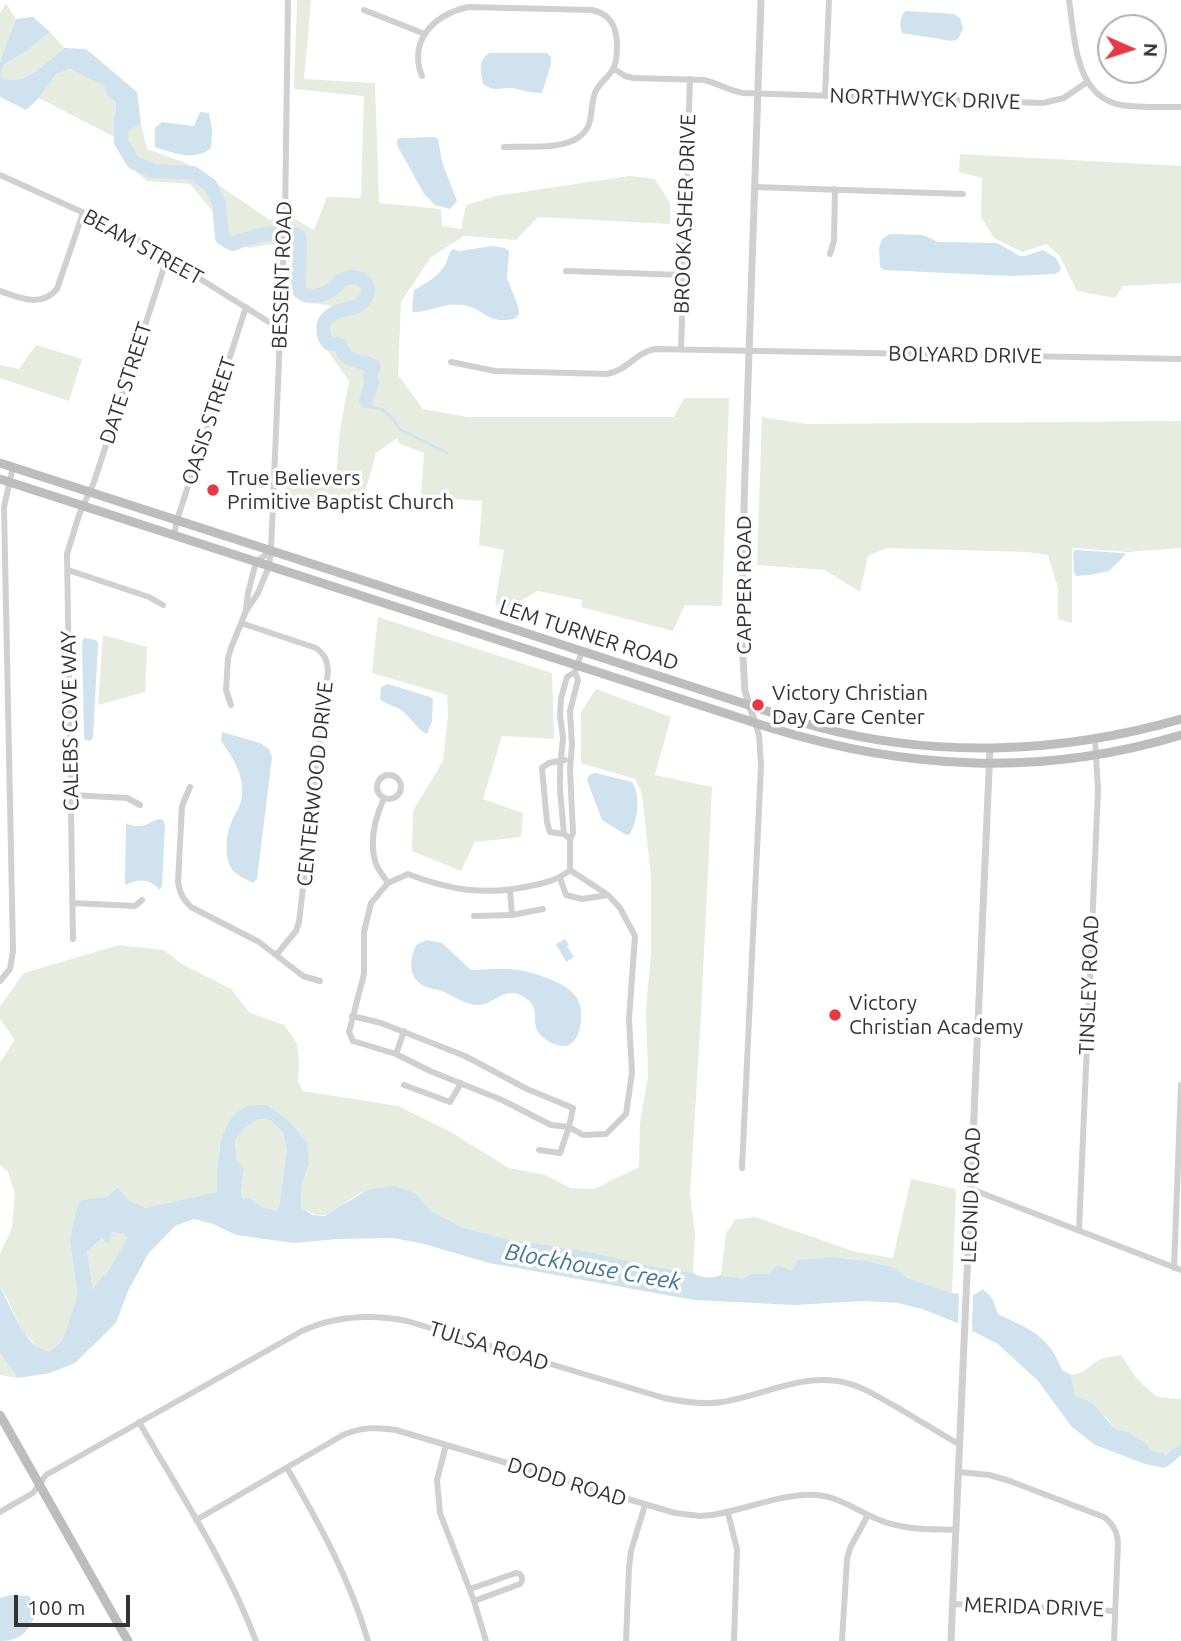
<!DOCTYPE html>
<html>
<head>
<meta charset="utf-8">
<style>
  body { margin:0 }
  #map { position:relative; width:1181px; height:1641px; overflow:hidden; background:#fff; font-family:Ubuntu,sans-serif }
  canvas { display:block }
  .north { position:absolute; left:1097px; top:14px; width:70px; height:70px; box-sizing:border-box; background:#fff; border:2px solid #adadad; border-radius:50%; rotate:93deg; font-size:19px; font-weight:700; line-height:28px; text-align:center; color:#333 }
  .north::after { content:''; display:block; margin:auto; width:24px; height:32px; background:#e63946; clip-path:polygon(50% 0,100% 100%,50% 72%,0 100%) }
  .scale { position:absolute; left:14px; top:1595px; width:116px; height:32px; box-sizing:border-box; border:4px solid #333; border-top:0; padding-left:9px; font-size:21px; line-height:24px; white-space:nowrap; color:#333; -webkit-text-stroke:5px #fff; paint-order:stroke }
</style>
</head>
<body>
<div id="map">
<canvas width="1181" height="1641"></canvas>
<div class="north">N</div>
<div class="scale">100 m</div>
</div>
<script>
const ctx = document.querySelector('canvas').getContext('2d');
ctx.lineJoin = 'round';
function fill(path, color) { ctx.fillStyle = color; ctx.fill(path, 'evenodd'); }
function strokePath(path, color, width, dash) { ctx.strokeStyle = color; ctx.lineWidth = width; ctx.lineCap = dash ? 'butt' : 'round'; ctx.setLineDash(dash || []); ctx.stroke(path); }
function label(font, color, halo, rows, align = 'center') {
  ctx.font = font + ' Ubuntu,sans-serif'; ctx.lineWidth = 7; ctx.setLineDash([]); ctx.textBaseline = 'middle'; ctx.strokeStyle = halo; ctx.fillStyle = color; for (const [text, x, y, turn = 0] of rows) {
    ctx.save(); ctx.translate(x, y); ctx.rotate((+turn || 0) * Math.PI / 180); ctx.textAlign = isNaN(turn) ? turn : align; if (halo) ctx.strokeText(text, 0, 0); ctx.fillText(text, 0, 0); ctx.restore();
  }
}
const green = new Path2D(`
  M297,0H311L304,79L375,83L379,203L441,209L442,226L461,229L466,205L496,196L629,176L655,179L670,203V224L538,217L516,240L464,236L431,257L401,302L398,375L423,409L467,417H674L684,398H729L722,606L685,605L673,631L581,607L582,600L538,591L507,608L495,604L504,550L479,545L482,501L421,497L424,453L400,444L397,438L376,453L361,507L282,501L287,481L336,478L340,430L349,381L322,343L319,322L333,306L300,301L290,286L294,248L272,244L249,248L243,245L225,248L217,239L214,213L190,184L147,181L124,161L116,138L39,98L56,74L70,69L105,85L106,95L116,102L117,137L141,124L147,149L186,163L270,220L293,218L314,230L327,197L361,198L364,96L294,89Z
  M6,3L16,19L0,61V13Z
  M50,32L64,48C48,61 21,89 0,77L3,65L28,50Z
  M960,154L1181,166V283L1123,286L1115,298L1077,291L1059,255L1046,244L1022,252L994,238L981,217L982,178L959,172Z
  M36,345L82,359L69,401L0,378V365L19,369Z
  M762,417L807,424L1181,421V548L1128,552L1072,548V623L1058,619V588L1048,555L1027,552L887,548L868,556L860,592L825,570L757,565Z
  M378,617L552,673L554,739L502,736L483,799L523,813L521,837L475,842L461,871L412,851L413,811L443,761L448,715L447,695L372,673Z
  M103,635L147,647L145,692L98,705Z
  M596,689L671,717L655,775L712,787L701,1015L690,1193L695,1234L693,1273L639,1264L509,1240L460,1227L431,1211L416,1194C405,1193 373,1188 365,1191C339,1201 332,1229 301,1207L302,1183L309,1164L266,1105L250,1106L234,1115L219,1150L217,1192L144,1208L128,1200L107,1197L81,1200L70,1241L77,1292L75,1304L62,1341L49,1352L41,1350L22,1331L7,1298L0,1288V1254L12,1228L15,1194L8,1172L0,1165V1062L15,1040L0,1019V1006L24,973L119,945L164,950L182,964L231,989L250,1013L284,1025L297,1043L299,1065L298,1081L303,1091L398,1106L449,1131L509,1168L546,1175L570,1188L594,1189L639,1167L640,1123L648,1077L646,1008L651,955V876L642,794L635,779L581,763V712Z
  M259,1119L271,1120L283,1133L287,1149L279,1207L277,1211L262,1207L249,1199L244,1200L241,1192L244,1170L237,1161L235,1141L244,1128Z
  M911,1179L956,1189L952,1293L907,1278L896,1268L866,1261L834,1257L792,1271L768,1274H752L742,1279L721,1275L726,1233L735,1220L755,1217L856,1252L893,1258Z
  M112,1232L124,1234L127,1238L105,1278L93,1291L87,1251Z
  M0,1353L18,1378L0,1375Z
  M1121,1355L1137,1379L1157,1397L1181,1399V1445L1171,1450L1166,1456L1152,1451L1146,1443L1128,1432L1114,1428L1108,1419L1075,1396L1071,1375C1086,1372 1085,1369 1097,1361C1104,1357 1113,1357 1121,1355Z`);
const water = new Path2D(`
  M906,11L954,14L960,18L963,29L958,39L952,41L902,33C899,26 900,16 906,11Z
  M33,17L50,32L28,50L3,65L1,77C22,89 48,61 64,48L86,49L137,92L141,124L116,138V102L106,95L105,86L70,69L56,74L39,98L26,110L0,97V61L16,19Z
  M490,53H547L551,57V64L542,93C528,93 523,90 512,88C497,87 497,93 483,84C481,71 477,60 490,53Z
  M200,112L209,113L212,129L211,148C195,162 173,153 155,147V128L162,122L194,126Z
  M434,137L438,139L442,162L457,201L450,209L435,205L424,194L397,145V139L402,138Z
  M890,234L923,235L938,242L997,243L1020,256H1025L1043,250L1056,258L1061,268L1059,272L1054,274L1011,276L884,270L880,267L879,248L882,239Z
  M493,246L505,248L509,251L507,278L518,306L519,314L514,319C485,324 486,309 463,305C443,302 431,312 413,312L412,309L414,290C425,284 439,276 445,265C448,259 448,254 453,249L459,251Z
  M1075,550L1122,553L1126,554L1109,571L1089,575L1076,576L1074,572L1073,553Z
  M84,638L96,640L98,643L93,738L90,741L85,740L84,735L82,642Z
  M388,684L430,697L433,699L432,721L427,734C416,729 411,717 401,710C394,705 386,705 380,699L381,687Z
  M222,732L260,743L269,749L272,757L257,879L253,883C246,879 235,875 231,868C224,857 226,832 232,821C234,814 240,808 241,801C246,778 234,759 221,741Z
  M595,773L632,782C641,796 638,820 630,834L626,835L602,820L587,780L589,775Z
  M160,819L163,820L165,825L162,885L160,890C150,879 140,878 126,885L125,883L126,823C129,824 132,826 136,826C145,828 152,820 160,819Z
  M565,939L569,945L567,946L574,957L566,962L556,944Z
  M426,940L442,943L471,970C484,970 496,968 509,969C526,970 549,977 564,986C570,990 576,995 579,1002C584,1014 581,1047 563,1046C558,1046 552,1043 548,1041C525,1027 543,1012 528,1000C506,982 495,1005 479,1005C465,1005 456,997 444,992C438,989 430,989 424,986C407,977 410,959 416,945Z
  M267,1105L289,1121L307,1143L309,1164L302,1183L301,1207L312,1215L325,1216L367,1190L395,1186L416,1194L431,1211L461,1227L509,1240L585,1251L639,1264L693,1273C701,1278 713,1279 721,1275L742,1279L752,1274H768L778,1265L792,1271L798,1260L833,1257L866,1261L896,1268L907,1278L952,1293L974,1295L983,1289L992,1298L998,1314C1029,1329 1049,1335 1062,1370L1071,1375L1075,1396L1091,1402L1114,1428L1128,1432L1146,1443L1152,1451L1163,1453L1166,1456L1171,1450L1181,1445V1455L1172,1463L1164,1468L1145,1464L1095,1445L1072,1427L1038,1381L998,1344L955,1322L922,1309L898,1303L862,1301L795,1305L694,1300L489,1263L424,1244L394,1238L337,1239L294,1243L236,1235L213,1224L194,1219L175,1226L148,1254L128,1291L116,1323L75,1363L50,1373L18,1378L0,1353V1288C14,1310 21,1344 49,1352L62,1341L75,1304L77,1292L70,1241L76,1211L81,1200L107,1197L118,1188L128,1200L145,1208L217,1192C218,1164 216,1117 249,1106C254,1105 261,1105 267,1105ZM259,1119L271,1120L283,1133L287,1149L279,1207L277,1211L262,1207L249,1198L243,1199L241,1192L244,1169L237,1161L235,1141L244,1128ZM112,1232L124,1234L127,1238L105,1277L104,1274L93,1290L87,1251L102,1239L109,1243Z
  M10,1595L29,1596L38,1609C29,1629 24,1641 0,1641V1598Z`);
const pier = new Path2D(`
  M959,1290L973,1291L972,1334L958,1327Z`);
const stream = new Path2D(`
  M366,401V404L368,407L382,409L394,420L399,429L447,453`);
const river = new Path2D(`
  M121,118V142L133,162L153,171L193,173L210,185L219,203L222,238L233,244C249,237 283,228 299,236C303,255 296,273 300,292C313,301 333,293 341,280C342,280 351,277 352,277C365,277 372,288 365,299C356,313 338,306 327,318C321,325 323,337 328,343L340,345C345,365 360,358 374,367L370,376L372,382L366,401`);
const minor = new Path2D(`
  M1069,0C1075,37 1074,96 1121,105C1140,108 1161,107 1181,107
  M364,10L425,34
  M614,69L625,76L633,78L704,80C718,83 729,91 743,93L1043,103L1064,98L1087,82
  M422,76C408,40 434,15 468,7L592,10C611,14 617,27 617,46C617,53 617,60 614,67C610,77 599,82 595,93C589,109 595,126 579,137C562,150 526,146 504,147
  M825,96L829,0
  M0,175L124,231L280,329
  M755,187L963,194
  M830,254L834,241L835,189
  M566,271L683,275
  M0,291C20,298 41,308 57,289L83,213
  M681,349L690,79
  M451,362L495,371L607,374C628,370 635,353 655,349L1181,359
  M174,535L177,520L246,307
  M68,570L149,597L163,605
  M246,609L248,593L256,562L271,551
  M241,623L316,648C325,655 327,659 328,671L299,922L296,931L277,954
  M575,672L567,677L561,698L560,715L563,738L560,769V790L564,834L570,839L573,833L570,769L572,745L570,711L578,680L575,672L582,651
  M231,705L226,690L228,658L231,648L246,611L258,593L269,566L271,550L285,218L288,0
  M377 787a12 12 0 1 1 24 0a12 12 0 1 1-24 0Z
  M190,787L182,806L178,882C180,894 183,899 191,907L259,942L303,976L320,981
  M71,795L127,798L140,805
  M384,798C375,818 369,843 376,864C379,871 384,877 388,883
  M564,834L550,832L547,822L542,768L549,763L565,760
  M570,870L608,895
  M510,891L512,915L543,909
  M72,903L135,906L142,900
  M474,916L512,915
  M73,939L67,554L79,515L94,482L167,258
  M0,981L10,969L13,951L4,507L13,467
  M352,1016L381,1023L465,1056L527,1089L573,1108L569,1127L551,1125L502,1100L430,1071L396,1054L353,1041L349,1032L364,974V932L371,903L388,883L408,874C449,890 486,896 530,886C545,883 558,880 570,870V839
  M396,1054L404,1031
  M404,1085L450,1102L461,1083
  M539,1150L560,1153L569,1127L583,1135L606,1134L626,1114L632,1073L629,1019L635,936L620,908L608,895L582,899L566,895L560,878
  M742,1168L761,766L759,735L755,723
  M971,1189L1181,1270
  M1079,1230L1098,790L1095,739
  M1174,1268L1181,1085
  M139,1422C180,1493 227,1564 256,1641
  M446,1445L437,1480L440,1513L474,1601L486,1641
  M287,1468C319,1523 350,1579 368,1641
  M959,1472L989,1475L1007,1480L1104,1517C1113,1524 1117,1531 1118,1543L1114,1641
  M0,1512L33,1493L46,1475L302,1331C335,1316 371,1314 407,1321L664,1398C684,1402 703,1405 722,1402C761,1396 798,1375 837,1381C860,1384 880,1398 900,1409C920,1421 940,1433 960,1445
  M728,1513L737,1549L734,1641
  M196,1520L343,1435C362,1427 376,1427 396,1430L675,1513L700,1516L712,1515C744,1510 787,1492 817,1495C841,1497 860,1513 882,1521C905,1530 931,1529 956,1530
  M470,1589L516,1573L520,1574C523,1578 523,1580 520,1584L474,1601
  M953,1604L1115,1611
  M626,1641L629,1568L631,1551L645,1505
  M842,1641L847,1559L850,1548L868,1515`);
const tertiary = new Path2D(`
  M755,723L745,691L741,623L745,471L761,0
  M951,1641L990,748`);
const secondary = new Path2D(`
  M0,463L767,711C784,717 801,722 818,727C938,759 1063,753 1181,719
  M0,479L771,728C908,770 1042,777 1181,735
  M0,1415L128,1641`);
const markers = [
  [213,490,7,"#e63946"],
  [758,705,7,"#e63946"],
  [835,1015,7,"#e63946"]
];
const streetNames = [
  ["NORTHWYCK DRIVE",925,99,2],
  ["BROOKASHER DRIVE",685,214,-88],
  ["BEAM STREET",143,247,29],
  ["BESSENT ROAD",282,275,-88],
  ["BOLYARD DRIVE",965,355,1],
  ["DATE STREET",126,383,-72],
  ["OASIS STREET",209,421,-72],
  ["CAPPER ROAD",744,585,-90],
  ["LEM TURNER ROAD",589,635,18],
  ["CALEBS COVE WAY",70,721,-91],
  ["CENTERWOOD DRIVE",315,784,-84],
  ["TINSLEY ROAD",1089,985,-88],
  ["LEONID ROAD",971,1195,-88],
  ["TULSA ROAD",489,1346,17],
  ["DODD ROAD",567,1482,17],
  ["MERIDA DRIVE",1034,1607,2]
];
const poiNames = [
  ["True Believers",227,478],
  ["Primitive Baptist Church",227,502],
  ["Victory Christian",772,693],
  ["Day Care Center",772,717],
  ["Victory",849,1003],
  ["Christian Academy",849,1027]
];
const waterNames = [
  ["Blockhouse Creek",593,1267,10]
];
fill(green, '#e6ecdf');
fill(water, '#cfe2ee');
fill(pier, '#fff');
strokePath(stream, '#cfe2ee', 2.5);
strokePath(river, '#cfe2ee', 14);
strokePath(minor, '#d0d0d0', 6);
strokePath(tertiary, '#d0d0d0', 7);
strokePath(secondary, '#bdbdbd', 9);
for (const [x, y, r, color] of markers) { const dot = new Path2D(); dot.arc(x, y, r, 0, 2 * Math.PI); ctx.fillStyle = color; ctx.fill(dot); strokePath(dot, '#fff', 2.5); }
label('21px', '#333', '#fff', streetNames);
label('21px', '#333', '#fff', poiNames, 'left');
label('italic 23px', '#3f7597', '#fff', waterNames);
</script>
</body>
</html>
